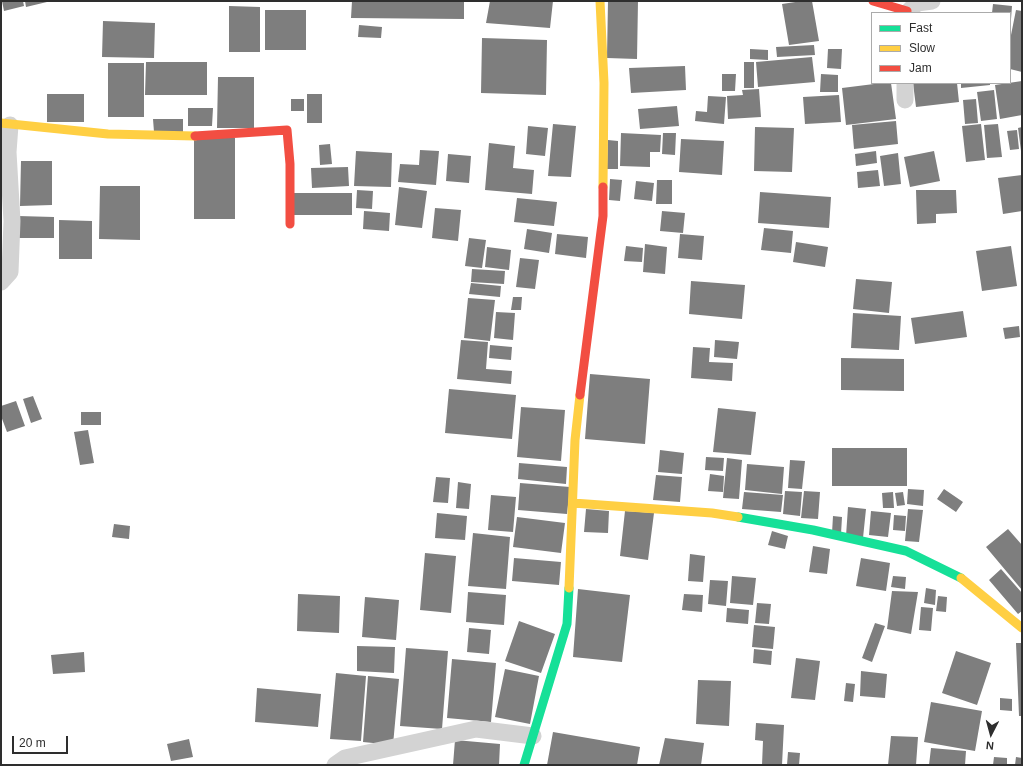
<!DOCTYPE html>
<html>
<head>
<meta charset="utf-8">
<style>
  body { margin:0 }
  #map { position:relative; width:1023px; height:766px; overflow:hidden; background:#fff; font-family:Helvetica,sans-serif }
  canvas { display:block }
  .frame { position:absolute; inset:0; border:2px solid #2e2e2e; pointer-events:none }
  .legend { position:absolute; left:871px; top:12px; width:140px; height:72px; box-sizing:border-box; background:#fff; border:1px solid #ababab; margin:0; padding:5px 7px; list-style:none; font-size:12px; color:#2e2e2e }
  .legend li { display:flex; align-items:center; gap:8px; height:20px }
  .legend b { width:20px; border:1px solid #ababab }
  .north { position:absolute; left:971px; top:714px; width:40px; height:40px; -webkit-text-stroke:3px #fff; paint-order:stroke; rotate:186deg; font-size:11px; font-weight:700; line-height:16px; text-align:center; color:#2e2e2e }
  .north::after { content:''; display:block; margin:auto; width:14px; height:18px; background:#2e2e2e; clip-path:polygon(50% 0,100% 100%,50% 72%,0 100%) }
  .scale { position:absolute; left:12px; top:736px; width:56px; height:18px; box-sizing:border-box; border:2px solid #2e2e2e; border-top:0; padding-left:5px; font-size:12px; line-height:14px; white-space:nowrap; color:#2e2e2e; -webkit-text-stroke:3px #fff; paint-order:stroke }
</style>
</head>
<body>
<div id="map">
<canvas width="1023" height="766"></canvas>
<div class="frame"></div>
<ul class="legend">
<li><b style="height:5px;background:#16e098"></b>Fast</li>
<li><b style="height:5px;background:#ffcf43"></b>Slow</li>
<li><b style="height:5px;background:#f24e42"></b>Jam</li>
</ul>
<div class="north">N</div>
<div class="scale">20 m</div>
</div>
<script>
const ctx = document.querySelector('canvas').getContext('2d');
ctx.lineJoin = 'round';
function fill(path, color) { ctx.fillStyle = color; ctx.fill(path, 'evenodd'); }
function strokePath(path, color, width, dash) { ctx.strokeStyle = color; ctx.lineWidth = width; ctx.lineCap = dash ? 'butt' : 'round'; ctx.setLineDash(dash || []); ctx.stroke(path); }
const building = new Path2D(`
  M2,1H23L24,6L4,11Z
  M25,1H47V2L26,7Z
  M352,1H464V19L351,18Z
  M490,1H553L550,28L486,23Z
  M608,1H638L637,59L607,58Z
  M802,1H812L819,41L789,45L782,4Z
  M993,4L1012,6L1011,19L1010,13H992Z
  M229,6L260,7V52H229Z
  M265,10H306V50H265Z
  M1016,10L1022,11V72L1010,69V40Z
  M103,21L155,23L154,58L102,57Z
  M359,25L382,27L381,38L358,37Z
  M482,38L547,40L546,95L481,93Z
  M814,45L815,55L777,57L776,47Z
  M750,49L768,50V60L750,59Z
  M828,49H842L841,69L827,68Z
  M812,57L815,82L758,87L756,62Z
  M146,62H207V95H145Z
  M744,62H754V88H744Z
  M108,63H144V117H108Z
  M685,66L686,90L631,93L629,68Z
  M722,74H736L735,91H722Z
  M821,74L838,75V92H820Z
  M218,77H254V128H217Z
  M1022,81V115L1000,119L995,85Z
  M882,83H891L896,119L846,125L842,88Z
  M913,83H957L959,102L916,107Z
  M961,83H990V85L961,88Z
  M759,89L761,117L728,119L727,96L743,95L742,90Z
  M994,90L997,119L981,121L977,92Z
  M47,94H84V122H47Z
  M307,94H322V123H307Z
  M839,95L841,122L805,124L803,97Z
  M708,96L726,97L724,124L695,121L696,111L707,112Z
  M291,99H304V111H291Z
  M976,99L978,123L965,124L963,100Z
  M677,106L679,126L640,129L638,109Z
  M188,108H213L212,126H188Z
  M153,119H183V133L154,132Z
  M896,121L898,144L854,149L852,125Z
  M553,124L576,126L571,177L548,176Z
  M981,124L985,160L966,162L962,126Z
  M998,124L1002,157L987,158L984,125Z
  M528,126L548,128L545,156L526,154Z
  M755,127L794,128L792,172L754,171Z
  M1022,127V151H1021L1018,128Z
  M1017,130L1019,149L1010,150L1007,131Z
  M621,133L661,135L660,152H650V167L620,166Z
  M663,133H676L675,155L662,154Z
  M194,138H235V219H194Z
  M681,139L724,141L722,175L679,172Z
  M608,140L618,141V169H607Z
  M489,143L515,146L513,168L534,170L532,194L485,190Z
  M330,144L332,164L320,165L319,145Z
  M420,150L439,151L436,185L398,182L400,164L419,165Z
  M356,151L392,153L391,187L354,186Z
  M876,151L877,163L856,166L855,154Z
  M934,151L940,181L910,187L904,157Z
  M898,153L901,184L884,186L880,156Z
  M448,154L471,156L469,183L446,181Z
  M21,161H52V205L20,206Z
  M348,167L349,186L312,188L311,168Z
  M878,170L880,186L858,188L857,172Z
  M1022,175V211L1003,214L998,178Z
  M610,179L622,180L620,201L609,200Z
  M657,180H672V204H656Z
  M636,181L654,183L652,201L634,199Z
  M100,186H140V240L99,239Z
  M399,187L427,191L422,228L395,225Z
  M357,190L373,191L372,209L356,208Z
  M916,190H956L957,213L936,214V223L917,224Z
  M760,192L831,197L829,228L758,223Z
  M293,193H352V215H293Z
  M517,198L557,202L554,226L514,222Z
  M435,208L461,210L458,241L432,238Z
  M364,211L390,213L389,231L363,229Z
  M662,211L685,213L683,233L660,231Z
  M18,216L54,217V238H18Z
  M59,220L92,221V259H59Z
  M764,228L793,231L791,253L761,250Z
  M527,229L552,233L549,253L524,249Z
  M557,234L588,237L586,258L555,254Z
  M680,234L704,236L702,260L678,258Z
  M469,238L486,240L482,268L465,266Z
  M796,242L828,247L825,267L793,262Z
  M645,244L667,247L665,274L643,272Z
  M626,246L643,248L642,262L624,261Z
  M1011,246L1017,286L982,291L976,251Z
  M487,247L511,250L509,270L485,267Z
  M520,258L539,260L535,289L516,287Z
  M472,269L505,271L504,284L471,282Z
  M856,279L892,282L889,313L853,309Z
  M691,281L745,285L742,319L689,314Z
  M471,283L501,286L500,297L469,294Z
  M513,297H522L521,310H511Z
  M468,298L495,300L490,341L464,338Z
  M963,311L967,337L915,344L911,318Z
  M496,312L515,313L513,340L494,338Z
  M853,313L901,316L899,350L851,348Z
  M1019,326L1020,337L1005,339L1003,328Z
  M461,340L488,342L486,369L512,371L511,384L457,379Z
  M715,340L739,342L737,359L714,357Z
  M490,345L512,347L511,360L489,358Z
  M693,347L710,348L709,362L733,363L732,381L691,378Z
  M841,358L904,359V391L841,390Z
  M590,374L650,379L645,444L585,439Z
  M449,389L516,395L512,439L445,433Z
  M33,396L42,419L31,423L23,399Z
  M16,401L25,426L7,432L1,416V406Z
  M521,407L565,410L561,461L517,457Z
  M718,408L756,412L751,455L713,452Z
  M81,412H101V425H81Z
  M88,430L94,463L80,465L74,432Z
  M832,448H907V486H832Z
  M660,450L684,453L682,474L658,472Z
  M706,457L724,458L723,471L705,470Z
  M727,458L742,460L739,499L723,498Z
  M790,460L805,461L802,489L788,488Z
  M519,463L567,467L566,484L518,479Z
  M747,464L784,467L782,494L745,490Z
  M710,474L724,476L723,492L708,491Z
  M656,475L682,477L680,502L653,500Z
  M436,477L450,478L448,503L433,502Z
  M458,482L471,484L469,509L456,508Z
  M520,483L570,487L567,514L518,510Z
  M908,489L924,490L923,506L907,504Z
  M944,489L963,502L956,512L937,499Z
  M785,491L802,492L800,516L783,514Z
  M804,491L820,492L818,519L801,518Z
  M744,492L783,495L781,512L742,509Z
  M893,492L894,508H883L882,493Z
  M903,492L905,505L897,506L895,493Z
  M491,495L516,497L513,532L488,530Z
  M848,507L866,509L863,538L846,536Z
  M586,509L609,511L608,533L584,532Z
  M908,509L923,510L919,542L905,541Z
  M625,511L654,513L648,560L620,556Z
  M871,511L891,513L888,537L869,535Z
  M437,513L467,516L465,540L435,538Z
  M894,515L906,516L905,531L893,530Z
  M833,516L842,517L841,534L832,533Z
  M517,517L565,523L561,553L513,547Z
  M114,524L130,526L129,539L112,537Z
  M1008,529L1022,545V590L986,547Z
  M772,531L788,536L785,549L768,545Z
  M473,533L510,537L506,589L468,586Z
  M813,546L830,549L827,574L809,572Z
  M425,553L456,556L451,613L420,610Z
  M690,554L705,556L703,582L688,581Z
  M514,558L561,562L559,585L512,581Z
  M861,558L890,563L886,591L856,586Z
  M1001,569L1022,593V611L1018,614L989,580Z
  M732,576L756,578L753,605L730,603Z
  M893,576L906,577L905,589L891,587Z
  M710,580L728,581L726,606L708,604Z
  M926,588L936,590L935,605L924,603Z
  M578,589L630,595L622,662L573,657Z
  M892,591L918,592L911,634L887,629Z
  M468,592L506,595L504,625L466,622Z
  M298,594L340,596L339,633L297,631Z
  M684,594L703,595L702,612L682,610Z
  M938,596L947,597L946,612L936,611Z
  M365,597L399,600L396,640L362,637Z
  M757,603L771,604L769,624L755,623Z
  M921,607L933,608L931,631L919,630Z
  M727,608L749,610L748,624L726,622Z
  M519,621L555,634L541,673L505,661Z
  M875,623L885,626L872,662L862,658Z
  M754,625L775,627L773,649L752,647Z
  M469,628L491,630L489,654L467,652Z
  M1016,643H1022V716H1019Z
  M357,646L395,647L394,673L357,671Z
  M406,648L448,651L442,729L400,726Z
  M754,649L772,651L771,665L753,663Z
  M956,651L991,663L977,705L942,693Z
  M84,652L85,672L53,674L51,655Z
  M796,658L820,661L815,700L791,698Z
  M452,659L496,663L491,722L447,718Z
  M505,669L539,676L530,724L495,717Z
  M861,671L887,674L885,698L860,696Z
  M336,673L366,676L361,741L330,739Z
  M368,676L399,679L393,745L363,742Z
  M698,680L731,681L729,726L696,724Z
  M846,683L855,684L853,702L844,701Z
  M257,688L321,694L318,727L255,722Z
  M1000,698L1012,699V711L1000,710Z
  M931,702L982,711L975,751L924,742Z
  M756,723L784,725L782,765H762L763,741L755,740Z
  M553,732L640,747L637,765H547Z
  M891,736L918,737L916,765H888Z
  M665,738L704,743L701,765H659Z
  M189,739L193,757L171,761L167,744Z
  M455,740L500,744L499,765H453Z
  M931,748L966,751L965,765H929Z
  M788,752L800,753L799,765H787Z
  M994,757L1007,758V765H993Z
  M1016,757L1022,758V765H1015Z`);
const street = new Path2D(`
  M907,13L917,3L932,1
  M905,100V83
  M1,282L10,272L12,221L8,152L10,125
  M335,765L345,758L476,729L533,736`);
const fast = new Path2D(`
  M738,517L813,530L906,551L961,578
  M524,765L567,624L569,588`);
const slow = new Path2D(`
  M600,1L604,83L603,187
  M1,123L108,134L195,136
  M573,503L712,513L738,517
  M961,578L1022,628
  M569,588L575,440L580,395`);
const jam = new Path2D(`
  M873,1L907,11
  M195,136L287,130L290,164V224
  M580,395L603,216V187`);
fill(building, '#7e7e7e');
strokePath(street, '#d3d3d3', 17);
strokePath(fast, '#16e098', 9);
strokePath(slow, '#ffcf43', 9);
strokePath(jam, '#f24e42', 9);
</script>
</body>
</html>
